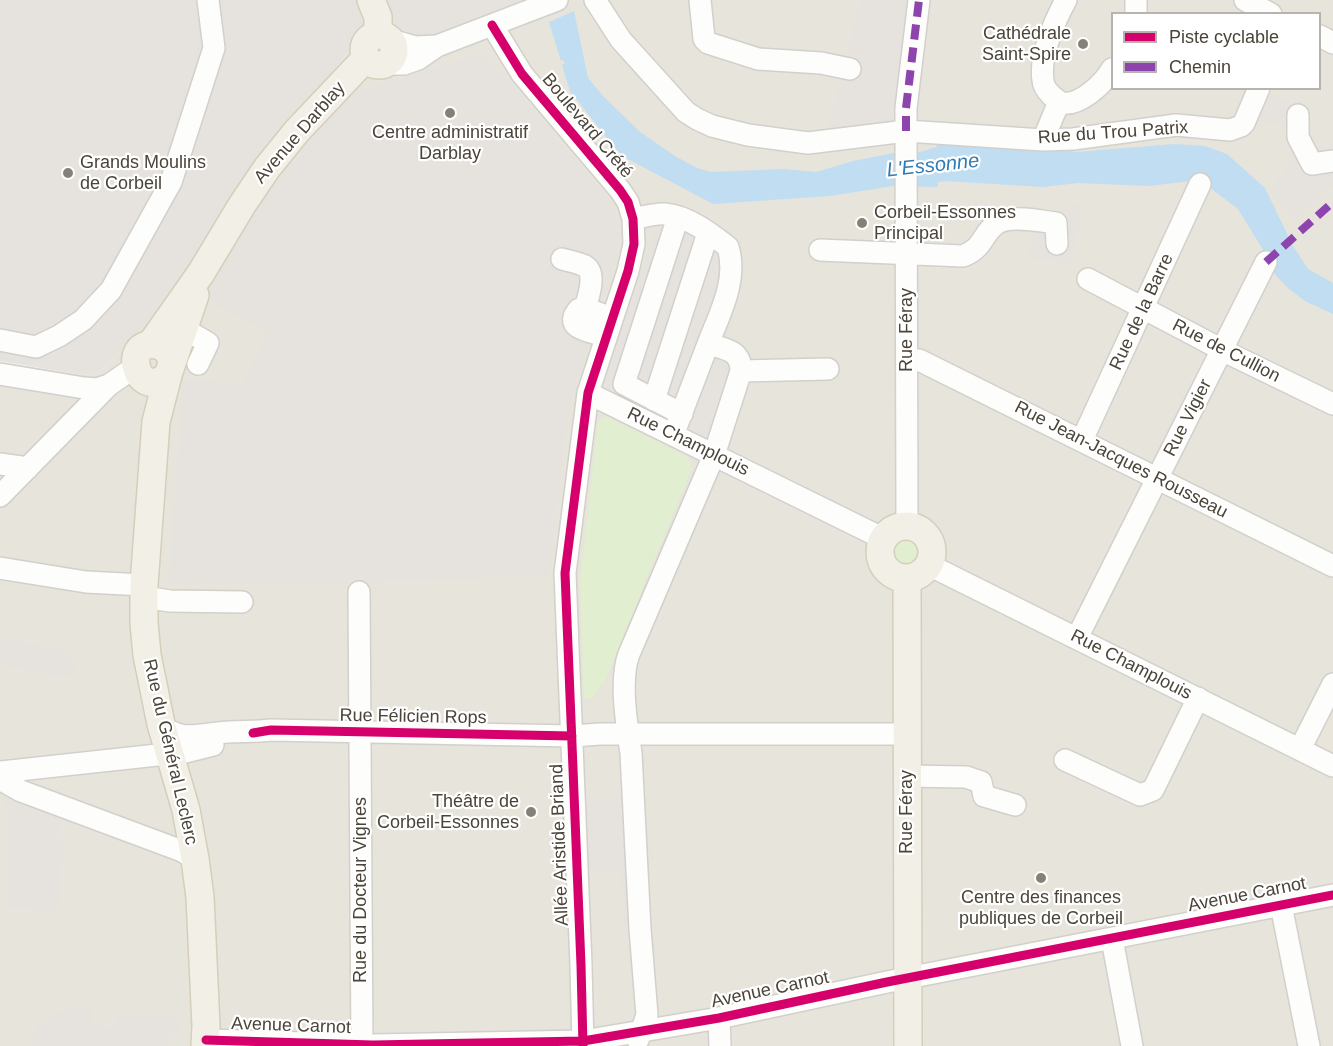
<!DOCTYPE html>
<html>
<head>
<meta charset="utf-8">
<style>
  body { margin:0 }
  #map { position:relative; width:1333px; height:1046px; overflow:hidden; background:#f4f2ee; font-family:Arial,sans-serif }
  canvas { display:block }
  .legend { position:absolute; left:1111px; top:12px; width:210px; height:78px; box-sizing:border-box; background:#fff; border:2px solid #b7b4b0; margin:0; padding:8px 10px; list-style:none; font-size:18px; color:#4b4439 }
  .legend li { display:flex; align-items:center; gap:12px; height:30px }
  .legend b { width:30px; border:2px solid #b7b4b0 }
</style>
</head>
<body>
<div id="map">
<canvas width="1333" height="1046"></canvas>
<ul class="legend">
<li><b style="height:8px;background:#d6006c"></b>Piste cyclable</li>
<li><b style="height:8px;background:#8e44ad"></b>Chemin</li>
</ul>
</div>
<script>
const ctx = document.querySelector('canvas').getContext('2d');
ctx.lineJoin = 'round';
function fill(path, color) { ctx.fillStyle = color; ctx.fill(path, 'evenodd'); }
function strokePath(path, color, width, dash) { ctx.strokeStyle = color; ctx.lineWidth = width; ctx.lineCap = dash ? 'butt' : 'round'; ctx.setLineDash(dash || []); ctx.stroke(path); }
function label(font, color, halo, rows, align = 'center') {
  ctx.font = font + ' Arial,sans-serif'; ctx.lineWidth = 4.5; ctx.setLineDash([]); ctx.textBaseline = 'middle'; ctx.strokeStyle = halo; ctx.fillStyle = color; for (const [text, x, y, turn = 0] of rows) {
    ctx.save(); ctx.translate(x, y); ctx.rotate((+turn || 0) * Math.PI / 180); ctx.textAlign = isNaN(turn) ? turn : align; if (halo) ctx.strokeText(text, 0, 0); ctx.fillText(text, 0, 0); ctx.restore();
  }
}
const residential = new Path2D(`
  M525,0H1333V1046H0V362L82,375L101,370L147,323L373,18L423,39ZM1112,14H1320V88H1112Z`);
const industrial = new Path2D(`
  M0,0H525L423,39L373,18L147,323L101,370L82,375L0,361Z
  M483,53L609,200L614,210L620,231V240L615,261L570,400L549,576L335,583L169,584L183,380L242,384L270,334L202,297L205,289L250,213L318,121L342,96Z`);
const education = new Path2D(`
  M1333,706V753L1318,743L1316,739Z`);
const green = new Path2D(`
  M607,417L688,457L692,468L605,681L591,700L584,698L580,582L598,421Z
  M894 552a12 12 0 1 1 24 0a12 12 0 1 1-24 0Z`);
const parking = new Path2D(`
  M861,0H910L892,126L826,134Z
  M484,54L552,133L519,157L504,150Z
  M1263,93L1301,105L1295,126L1255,121Z
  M1333,145V186L1295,220L1269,191L1300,152L1316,147Z
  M1067,205H1083L1071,263L1028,259L1033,227L1065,229Z
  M653,215L728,247L708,343L737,355L714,455L599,394L655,232L657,226Z
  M0,638L70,651L76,671L63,677L0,665Z
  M6,797L60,816L57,836L64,838L57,913L8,907Z
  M632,797L640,929L624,930L621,870L584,871L582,798Z
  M90,1007V1025L97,1024L113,1029L116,1014L181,1019L180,1030L169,1035L168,1046H34L32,1042L36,1028L46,1018L57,1012Z`);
const water = new Path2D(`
  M574,11L588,78L603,96L640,132L675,156L697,168L711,172L785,169L816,172L853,161L894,153L920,152L936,147L940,142L1061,149L1076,152L1175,144L1205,146L1227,154L1265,188L1293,246L1308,269L1333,283V314L1305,301L1289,289L1268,267L1262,248L1238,209L1205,184L1192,181L1149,186L1078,183L1043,187L945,181L938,182V187L893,186L830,196L713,204L626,158L615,148L570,91L562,65L565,63L563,60L561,61L549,22Z`);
const minor = new Path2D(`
  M595,0L621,40L686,112L697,119L712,126L748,135L808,143L906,131L1043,140L1073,139L1176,125L1230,130L1241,126L1244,123L1259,88
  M700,0L704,39L708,43L758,59L821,63L850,69
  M1066,0C1055,20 1039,56 1043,80C1043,86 1048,92 1052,96C1053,96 1059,102 1059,102C1078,109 1104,83 1112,69
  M1136,0V14
  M1245,0L1271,14
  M492,25L522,74L620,190L628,202L633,219L634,244L628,271L588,393L565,573L581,965L583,1046
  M1320,36L1333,43
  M391,40L416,47L437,46
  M387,64H404L418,59L437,46L557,0
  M1298,115V137L1312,164L1333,161
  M1043,140L1059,102
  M678,217L624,384L682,414
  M633,219C643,217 655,213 665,214C688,216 711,234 728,247C738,280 720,313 708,344C725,349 741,350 741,371L714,455L629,654C619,680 627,726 631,753L640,929L647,1015L638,1040
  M820,250L963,256C985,247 981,235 996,224C1009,214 1040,221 1056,223L1057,244
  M562,259C569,261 579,263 585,266C597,273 588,298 585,308
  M1088,279L1230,354L1333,404
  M171,321L208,343L198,364
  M606,336C592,332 561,329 579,309L585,308L612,318
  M0,340L36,347L59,336L83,320L111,290L171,182L214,48L208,0
  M907,361L919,360L1333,566
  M741,371L828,369
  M0,374L84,388L97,389L109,385
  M588,393L884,539
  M654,400L708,233
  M677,425L708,344
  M1082,440L1200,184
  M0,464L28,468
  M0,496L109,385L135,367
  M907,526L906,131V108L919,0
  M929,565L1333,766
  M0,568L86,582L144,585
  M359,592L362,1046
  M144,597L170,601L242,602
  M1077,638L1266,262
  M161,724C180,744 204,733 228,732C242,731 256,732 271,730L572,736L600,734H907
  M1300,749L1333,684
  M1065,760L1140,795L1153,790L1198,698
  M0,772L185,752L213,745
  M3,772L5,782L21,791L182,851L195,859
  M907,776L966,777L981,782L984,796L1015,805
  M1281,905L1309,1046
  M1112,939L1132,1046
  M719,1018L720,1046
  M206,1040L373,1045L583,1041L719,1018L887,982L1333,895`);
const major = new Path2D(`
  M371,0L378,17V35
  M364 50a15 15 0 1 1 30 0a15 15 0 1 1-30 0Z
  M151,344L201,273L242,205L267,168L297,131L366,58
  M172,361C170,353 165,346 156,345C120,339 137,404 168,375L195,295
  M168,375L156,422L144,585V623L147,655L161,724L186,810L195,859L200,897L206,1026L205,1046
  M880 552a26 26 0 1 1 52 0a26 26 0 1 1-52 0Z
  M907,578L908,1046`);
const quiet = new Path2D(`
  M906,131V108L919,0
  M1266,262L1333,202`);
const cycleway = new Path2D(`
  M492,25L522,74L620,190L628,202L633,219L634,244L628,271L588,393L565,573L581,965L583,1046
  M253,733L271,730L572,736
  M206,1040L373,1045L583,1041L719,1018L887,982L1333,895`);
const markers = [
  [1083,44,6,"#868178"],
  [450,113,6,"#868178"],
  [68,173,6,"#868178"],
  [862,223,6,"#868178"],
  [531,812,6,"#868178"],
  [1041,878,6,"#868178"]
];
const poiNames = [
  ["Cathédrale",1071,34],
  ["Saint-Spire",1071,55],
  ["Centre administratif",450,133,"center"],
  ["Darblay",450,154,"center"],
  ["Grands Moulins",80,163,"left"],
  ["de Corbeil",80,184,"left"],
  ["Corbeil-Essonnes",874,213,"left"],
  ["Principal",874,234,"left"],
  ["Théâtre de",519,802],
  ["Corbeil-Essonnes",519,823],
  ["Centre des finances",1041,898,"center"],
  ["publiques de Corbeil",1041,919,"center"]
];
const streetNames = [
  ["Boulevard Crété",587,126,50],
  ["Avenue Darblay",300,133,-49],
  ["Rue du Trou Patrix",1113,133,-4],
  ["Rue de la Barre",1142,312,-65],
  ["Rue Féray",907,330,-90],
  ["Rue de Cullion",1226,351,27],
  ["Rue Vigier",1188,418,-63],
  ["Rue Champlouis",688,442,26],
  ["Rue Jean-Jacques Rousseau",1121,460,27],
  ["Rue Champlouis",1131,665,27],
  ["Rue Félicien Rops",413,717,1],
  ["Rue du Général Leclerc",170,752,77],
  ["Rue Féray",907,812,-90],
  ["Allée Aristide Briand",560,845,-92],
  ["Rue du Docteur Vignes",361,890,-90],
  ["Avenue Carnot",1247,895,-11],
  ["Avenue Carnot",770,990,-12],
  ["Avenue Carnot",291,1026,2]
];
const waterNames = [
  ["L'Essonne",933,166,-6]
];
fill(residential, '#e7e4dc');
fill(industrial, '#e6e2de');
fill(education, '#eae5da');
fill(green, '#e1eecf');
fill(parking, '#e6e3df');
fill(water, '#c0ddf1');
strokePath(minor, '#d2d0cb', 24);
strokePath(major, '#d6cebb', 30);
strokePath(minor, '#fdfdfc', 21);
strokePath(major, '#f2efe6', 27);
strokePath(quiet, '#8e44ad', 8, [15, 8]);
strokePath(cycleway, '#d6006c', 9);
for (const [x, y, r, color] of markers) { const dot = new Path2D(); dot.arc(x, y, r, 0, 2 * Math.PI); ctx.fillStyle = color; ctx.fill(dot); strokePath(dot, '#fff', 2); }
label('18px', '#4b4439', '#fff', poiNames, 'right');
label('18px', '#4b4439', '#fff', streetNames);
label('italic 20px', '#2e7ab2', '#fff', waterNames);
</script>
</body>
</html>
